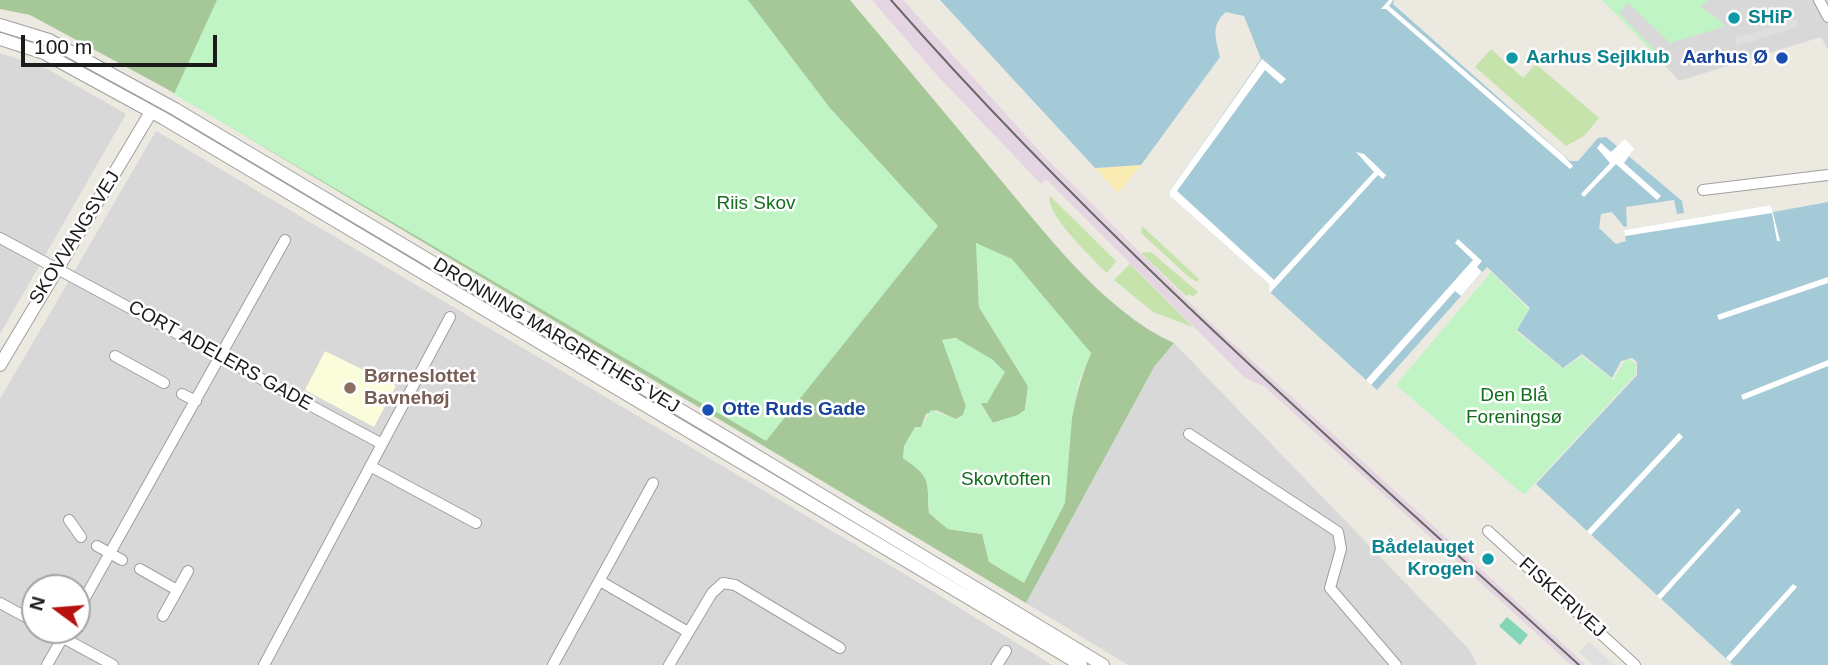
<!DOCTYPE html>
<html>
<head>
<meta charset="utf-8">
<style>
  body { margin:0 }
  #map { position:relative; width:1828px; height:665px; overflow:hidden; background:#ece9e1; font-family:Helvetica,sans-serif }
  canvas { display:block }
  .north { position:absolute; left:21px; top:574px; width:70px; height:70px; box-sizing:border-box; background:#fff; border:2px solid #a4a4a4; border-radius:50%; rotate:286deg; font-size:19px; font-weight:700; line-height:28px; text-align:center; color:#1b1b1b }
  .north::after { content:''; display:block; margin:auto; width:24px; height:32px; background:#b7120f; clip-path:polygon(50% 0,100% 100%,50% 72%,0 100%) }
  .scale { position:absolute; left:21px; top:35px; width:196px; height:32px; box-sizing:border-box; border:4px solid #1b1b1b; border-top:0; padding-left:9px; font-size:21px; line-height:24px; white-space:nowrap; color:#1b1b1b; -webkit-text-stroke:5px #fff; paint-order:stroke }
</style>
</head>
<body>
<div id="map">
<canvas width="1828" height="665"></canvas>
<div class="north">N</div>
<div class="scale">100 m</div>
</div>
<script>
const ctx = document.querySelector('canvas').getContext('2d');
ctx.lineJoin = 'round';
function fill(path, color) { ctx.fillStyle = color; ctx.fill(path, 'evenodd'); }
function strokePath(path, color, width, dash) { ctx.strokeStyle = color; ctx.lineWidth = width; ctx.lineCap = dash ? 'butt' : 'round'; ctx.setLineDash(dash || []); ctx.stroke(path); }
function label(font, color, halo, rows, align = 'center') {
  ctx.font = font + ' Helvetica,sans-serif'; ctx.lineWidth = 5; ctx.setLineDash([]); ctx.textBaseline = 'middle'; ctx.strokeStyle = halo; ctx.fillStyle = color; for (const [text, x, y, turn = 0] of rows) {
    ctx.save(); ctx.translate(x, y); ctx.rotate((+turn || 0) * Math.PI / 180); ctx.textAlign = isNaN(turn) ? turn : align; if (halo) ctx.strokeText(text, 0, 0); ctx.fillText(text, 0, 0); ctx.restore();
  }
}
const residential = new Path2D(`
  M1605,0H1828V50L1821,37L1679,81Z
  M0,53L49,70L126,114L0,334Z
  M156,131L898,570L1052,665H0V399ZM35,588H77V630H35Z
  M1174,343L1469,649L1477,665H1128L1026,603L1154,367Z`);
const industrial = new Path2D(`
  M872,0H903L1044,156L1203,316L1586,665H1571L1265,387L1244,377L1046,179L1041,184L934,72Z`);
const education = new Path2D(`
  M325,351L396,386L374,427L305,390Z`);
const grass = new Path2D(`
  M1491,49L1523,78L1536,64L1599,118L1584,136L1566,146L1475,67Z
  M1050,196L1116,261L1107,273C1093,259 1045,214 1050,196Z
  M1142,226L1199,279L1197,282L1189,277L1141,233Z
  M1151,252L1198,292L1193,297L1190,294L1186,296L1141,253Z
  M1130,264L1193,327L1153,312L1114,280Z`);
const forest = new Path2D(`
  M0,0H850C898,57 946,114 994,172C1044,231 1103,311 1174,343L1154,367L1026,603L167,89L30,15L0,9ZM977,243L1091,353C1071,400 1065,452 1065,503L982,534L948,529L929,513C927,477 931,479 903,457L915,427H921L926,414L936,410L956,419L963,415L966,406L943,340L955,338L963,343L980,402L993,423L1018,415L1025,410L1028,386L979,307Z`);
const sand = new Path2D(`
  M1141,165L1118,193L1095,168Z`);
const park = new Path2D(`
  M217,0H748L830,108L938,226L766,441L174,94Z
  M1602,0H1709L1700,6L1726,26L1670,43L1628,3L1619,13L1666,61L1663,62Z
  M976,243L1012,259L1091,353L1078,384L1072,418L1065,503L1024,583L989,562L982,534L948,529L929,513C927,478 931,478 903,458L904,446L915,427H921L931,410L956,419L963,415L966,406L942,340L956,338L993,360L1005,372L987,403H980L993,423L1018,415L1025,410L1028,386L979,307Z
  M1491,272L1529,309L1516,331L1563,369L1582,356L1613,380L1626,359L1636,363V374L1524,495L1396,385Z`);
const pitch = new Path2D(`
  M1507,617L1528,635L1520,645L1499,626Z`);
const parking = new Path2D(`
  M1796,19L1798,27L1736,46L1735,38Z
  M1589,642L1614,665H1593L1579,652Z`);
const water = new Path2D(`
  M940,0H1394L1393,4L1570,161H1578L1598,138L1606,137L1682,201L1684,213L1677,214L1674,200L1626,207L1627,226L1624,227L1612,212L1601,214L1599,228L1616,244L1626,241L1624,230L1771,205L1773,212L1828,202V665H1733L1536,484L1637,375V362L1632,358L1621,361L1612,378L1582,354L1563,368L1517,330L1530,308L1487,267L1377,390L1271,293L1269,284L1170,196V191L1261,59L1244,16L1226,12C1210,25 1216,39 1220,57L1141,165L1095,168Z`);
const pier = new Path2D(`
  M1389,0H1393L1389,6L1564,156L1573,166L1570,169L1386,9H1381Z
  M1262,59L1286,79L1281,84L1265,70L1177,191L1274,280L1374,172L1356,152L1364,154L1386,175L1383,179L1378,175L1270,293L1269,284L1170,196V191Z
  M1625,139L1634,149L1624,163L1661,196L1657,200L1616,164L1584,197L1581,194L1610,163L1597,148L1601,143L1611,152Z
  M1771,205L1780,241H1777L1772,213L1625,236L1624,230Z
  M1458,239L1482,261L1477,267L1482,272L1461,296L1455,291L1371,385L1366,380L1473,260L1455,243Z
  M1828,277V283L1719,320L1717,315Z
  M1828,360V366L1743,400L1741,395Z
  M1679,433L1683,437L1591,535L1587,531Z
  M1738,508L1741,511L1661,599L1657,596Z
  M1793,584L1797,587L1730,662L1726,658Z`);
const minor = new Path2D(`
  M1819,0L1828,17
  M1703,190L1828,175
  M0,238L382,444
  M115,356L164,383
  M182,394L196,401
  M1189,434L1338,532L1341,549L1330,588L1396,665
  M370,466L476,523
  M69,520L81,537
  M1488,531L1635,665
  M97,546L122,560
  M140,569L177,590
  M600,581L688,632
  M0,603L35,622
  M77,612L285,240
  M163,616L188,571
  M49,630L113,665
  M47,665L67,630
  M264,665L450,317
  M553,665L653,483
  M669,665L712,593L723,583L735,585L840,648
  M997,665L1006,651`);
const tertiary = new Path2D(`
  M0,25L49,40L175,109L709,427L1103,665
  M0,39L44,53L163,118L1081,665
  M0,365L151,112`);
const tram = new Path2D(`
  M891,0C1102,241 1343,450 1579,665`);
const markers = [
  [1734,18,7,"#0f9aa8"],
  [1512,58,7,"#0f9aa8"],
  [1782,58,7,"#1a4fb4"],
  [350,388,7,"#8d6e63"],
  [708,410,7,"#1a4fb4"],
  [1488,559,7,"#0f9aa8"]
];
const cultureNames = [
  ["SHiP",1748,18],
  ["Aarhus Sejlklub",1526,58],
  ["Bådelauget",1474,548,"right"],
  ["Krogen",1474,570,"right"]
];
const transitNames = [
  ["Aarhus Ø",1768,58],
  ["Otte Ruds Gade",722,410,"left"]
];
const parkNames = [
  ["Riis Skov",756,204],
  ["Den Blå",1514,396],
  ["Foreningsø",1514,418],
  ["Skovtoften",1006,480]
];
const streetNames = [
  ["SKOVVANGSVEJ",75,238,-58],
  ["DRONNING MARGRETHES VEJ",556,336,31],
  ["CORT ADELERS GADE",220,356,29],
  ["FISKERIVEJ",1562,598,42]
];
const educationNames = [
  ["Børneslottet",364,377],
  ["Bavnehøj",364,399]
];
fill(residential, '#d9d8d8');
fill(industrial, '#e5d4e1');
fill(education, '#fbfcda');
fill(grass, '#c5e3aa');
fill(forest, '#a6c899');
fill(sand, '#f9ecb2');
fill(park, '#c0f4c5');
fill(pitch, '#84d6b8');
fill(parking, '#dfdfdf');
fill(water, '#a4cad7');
fill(pier, '#fff');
strokePath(minor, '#9f9f9f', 12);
strokePath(tertiary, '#9f9f9f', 14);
strokePath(minor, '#fff', 10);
strokePath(tertiary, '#fff', 12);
strokePath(tram, '#696969', 2);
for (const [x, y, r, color] of markers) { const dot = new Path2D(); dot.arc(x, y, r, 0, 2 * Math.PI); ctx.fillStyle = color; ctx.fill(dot); strokePath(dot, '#fff', 2.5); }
label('bold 19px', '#0d838f', '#fff', cultureNames, 'left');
label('bold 19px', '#164399', '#fff', transitNames, 'right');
label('19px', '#136f1d', '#fff', parkNames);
label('19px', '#1b1b1b', '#fff', streetNames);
label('bold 19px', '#785e54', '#fff', educationNames, 'left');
</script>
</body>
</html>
